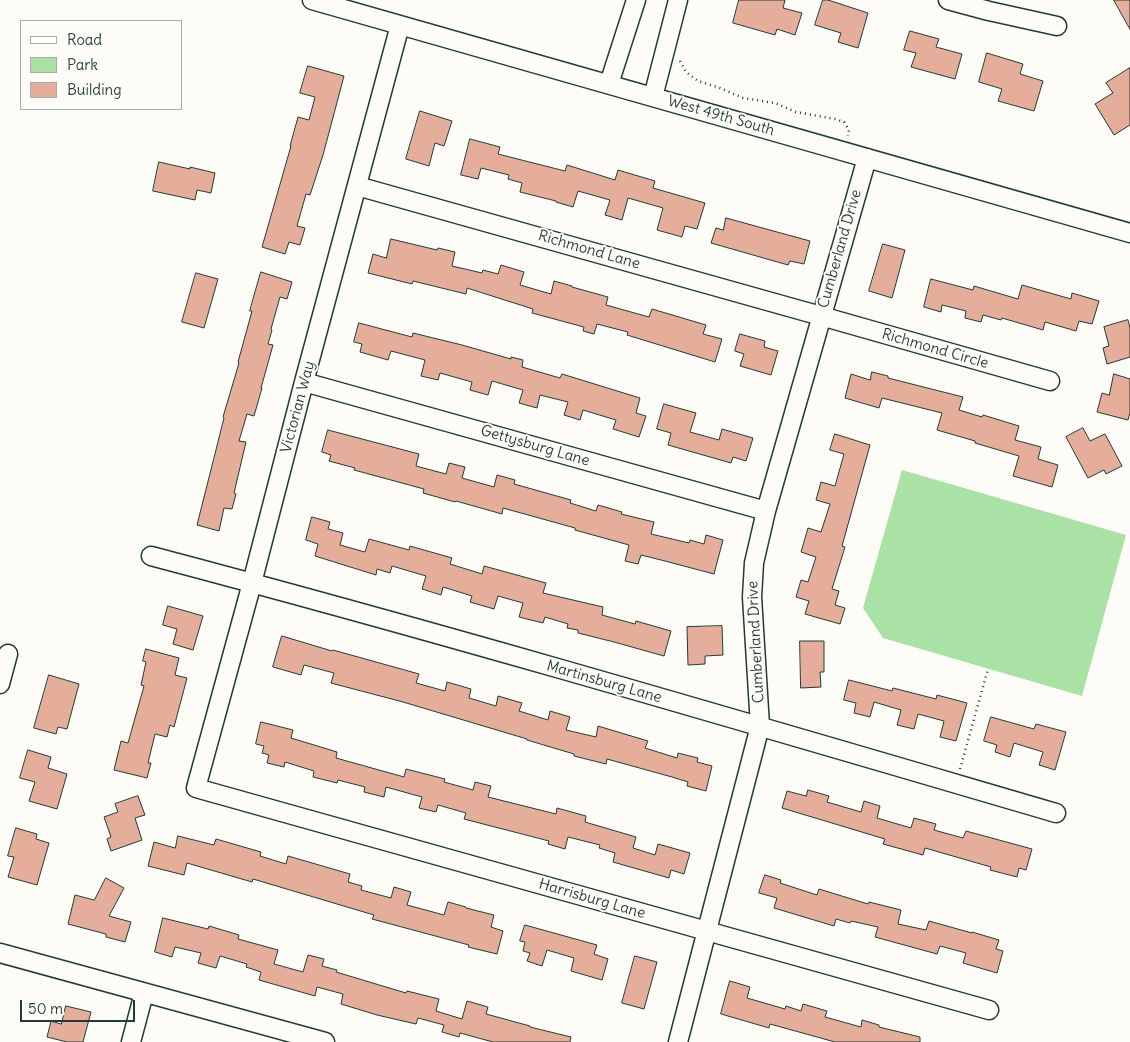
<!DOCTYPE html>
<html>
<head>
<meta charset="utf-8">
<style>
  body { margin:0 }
  #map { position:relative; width:1130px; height:1042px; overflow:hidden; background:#fdfcf7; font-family:Delius,sans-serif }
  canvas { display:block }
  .legend { position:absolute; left:20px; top:20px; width:162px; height:90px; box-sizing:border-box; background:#fdfcf7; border:1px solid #a4b0a9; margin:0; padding:6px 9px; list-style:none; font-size:15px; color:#1f3d34 }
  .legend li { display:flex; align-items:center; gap:10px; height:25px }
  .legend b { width:25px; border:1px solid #a4b0a9 }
  .scale { position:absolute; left:20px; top:1000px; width:115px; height:22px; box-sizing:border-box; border:2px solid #1f3d34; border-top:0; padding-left:6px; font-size:15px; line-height:18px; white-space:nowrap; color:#1f3d34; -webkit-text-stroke:4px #fdfcf7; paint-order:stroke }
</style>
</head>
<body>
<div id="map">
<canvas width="1130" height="1042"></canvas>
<ul class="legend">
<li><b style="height:6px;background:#fdfcf7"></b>Road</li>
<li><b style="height:14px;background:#aae2a6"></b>Park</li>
<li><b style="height:14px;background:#e5ae9a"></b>Building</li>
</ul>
<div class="scale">50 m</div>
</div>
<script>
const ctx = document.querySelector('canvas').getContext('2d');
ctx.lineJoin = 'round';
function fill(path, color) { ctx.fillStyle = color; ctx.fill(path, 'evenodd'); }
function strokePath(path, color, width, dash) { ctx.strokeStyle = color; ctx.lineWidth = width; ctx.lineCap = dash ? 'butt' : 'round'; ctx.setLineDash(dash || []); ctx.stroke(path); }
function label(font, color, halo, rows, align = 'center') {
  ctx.font = font + ' Delius,sans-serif'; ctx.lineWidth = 4; ctx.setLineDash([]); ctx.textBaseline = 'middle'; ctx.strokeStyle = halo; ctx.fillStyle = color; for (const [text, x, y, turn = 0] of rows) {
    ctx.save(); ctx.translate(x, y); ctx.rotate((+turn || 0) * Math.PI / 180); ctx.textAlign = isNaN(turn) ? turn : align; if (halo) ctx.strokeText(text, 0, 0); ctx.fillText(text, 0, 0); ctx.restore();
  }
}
const green = new Path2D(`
  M902,470L1126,535L1082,696L883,638L863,608Z`);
const building = new Path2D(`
  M739,0H785L783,8L802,13L795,35L777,29L775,35L733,23Z
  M823,0H828L868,13L858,48L838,42L841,33L815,25Z
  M1114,0H1130V29Z
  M910,31L939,39L936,47L962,54L955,79L911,67L916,53L904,50Z
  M987,53L1023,64L1020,74L1043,81L1034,111L998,101L1002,89L979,82Z
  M308,66L344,76L323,155L310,195L306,194L297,226L305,228L300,245L289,242L285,254L262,247L291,146H290L298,117L309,120L315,97L300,93Z
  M1130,68V125L1114,135L1095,104L1113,93L1106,83Z
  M420,111L452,121L444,146L435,143L429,166L406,159Z
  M470,139L500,147L498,154L565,171L567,165L615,180L618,170L655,181L653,188L705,203L697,229L685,226L682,237L657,230L663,208L628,198L622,220L605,215L610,200L578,191L573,207L556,202V201L520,192L522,183L508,179L509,175L481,168L478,179L461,175Z
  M159,162L190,169V167L215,173L211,193L197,190L195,200L153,191Z
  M726,218L810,241L804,264L790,261L788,265L711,243L716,228L723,230Z
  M391,239L437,250L438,248L455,252L452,266L482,273L483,270L498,274L501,265L524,272L520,285L551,294L554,281L572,286V287L608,297L606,305L649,317L652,309L706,325L703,334L722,339L715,362L627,335L628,332L597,324L594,334L583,331L584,327L532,313L533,309L467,288L466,294L413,281L412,284L368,273L373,254L386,258Z
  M883,244L905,250L892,298L869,291Z
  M261,272L292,282L287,299L280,297L271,329L272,330L268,344L273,345L261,388H262L254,416L247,414L239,441L246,442L234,493L236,494L232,509L224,508L219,531L197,525L224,418L223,417L239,363L238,362L252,311H250Z
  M196,273L218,279L204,328L182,322Z
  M931,279L973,290L974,286L1018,299L1022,285L1071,299L1072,293L1099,301L1092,324L1079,321L1076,331L1045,322L1043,330L1002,318L1001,320L983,315L981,322L965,318L966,311L942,305L941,312L924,307Z
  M1128,320L1130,328V357L1107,364L1103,348L1109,346L1104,327Z
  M359,323L412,337L413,333L462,345L511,359V357L523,360L522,367L560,378L562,374L640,398L636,413L646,416L639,437L613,429L616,420L583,410L580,420L564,415L568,402L540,395L537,408L519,403L523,390L492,381L488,395L470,390L472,382L440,373L438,380L421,376L425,360L391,351L388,360L360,352L362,344L354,342Z
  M740,334L765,341L764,347L778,351L771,375L740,366L744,354L735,351Z
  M872,372L888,376V378L963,397L959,410L982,417L983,415L1019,426L1015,440L1041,447L1038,459L1058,465L1052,487L1013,476L1019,456L975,443V441L937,430L942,413L882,398L879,408L845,398L851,374L870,380Z
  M1114,374L1130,379V413L1128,420L1097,412L1102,393L1109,395Z
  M664,404L696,413L690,432L719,440L722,429L753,438L746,461L733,457L731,463L668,445L671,433L657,429Z
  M1083,428L1090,441L1105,434L1122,466L1106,474L1104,470L1088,478L1066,437Z
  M328,430L419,454L416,466L446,474L449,463L465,467L462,478L494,487L497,475L515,480L514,484L571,500L570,503L596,511L598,505L622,512L621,514L654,522L651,534L689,543L690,540L704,544L706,535L723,540L714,574L665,561L641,555L638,564L625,561L629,545L575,530V528L503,508L502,514L456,501L455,502L423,493L424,489L354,470L355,468L329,461L331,455L322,452Z
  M835,434L870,445L842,546L845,547L832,589L839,591L835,605L845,608L840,624L805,614L809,601L796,597L801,580L808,582L816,557L801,552L808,528L821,532L830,504L816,500L821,482L835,486L844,454L830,450Z
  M312,517L330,522L328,529L343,533L340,545L365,552L369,539L409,550L410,546L452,558L450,564L482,574L484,566L546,583L543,593L603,607L602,615L635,624L636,621L671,631L664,656L614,642L578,633V630L567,628L568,624L545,617L543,623L519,617L523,603L498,596L494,609L470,602L472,596L443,587L441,595L422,589L426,576L392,566L390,573L377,569L376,575L315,556L318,544L306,540Z
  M168,606L203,616L193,650L173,644L177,629L163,625Z
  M722,626L723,655L705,656V664L688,665L687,627Z
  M282,636L332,651L333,650L419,674L416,683L445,691L447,682L471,689L469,698L496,706L498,696L522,703L519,711L548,720L550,711L570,717L566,730L596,737L598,726L648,741L645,748L677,758L678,753L698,758L697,762L712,766L706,791L687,786L688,782L672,777L607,759L606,764L574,756V754L527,740V739L403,702L331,683L334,673L304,665L301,675L273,667Z
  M800,641H824V672H820L821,687L801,688Z
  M146,649L179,658L175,675L187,678L174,727L170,725L167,737L155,734L148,763H151L147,778L114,770L121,741L128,743L144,686L141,685L146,662L143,661Z
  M49,675L79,684L67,729L58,727L56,734L34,728Z
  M849,680L892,691L893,688L936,699L937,695L967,703L956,741L940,737L944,721L918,714L914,729L897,725L901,710L874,702L870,717L854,713L856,703L844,700Z
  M991,717L1034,729L1036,724L1066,732L1055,770L1039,765L1043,752L1014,743L1010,757L995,752L997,745L984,741Z
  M261,722L293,730L291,738L337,752L336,758L404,777L406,769L445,779L444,782L473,790L475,782L491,786L488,797L556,814L557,808L586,816L585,822L636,837L633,848L655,855L658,844L690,853L684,874L671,870L669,878L613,862L615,853L599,848L600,845L568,837L565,849L548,844L549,841L464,819L466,813L438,805L436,812L419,808L422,797L386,787L384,797L364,792L365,787L338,780L337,783L313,777L314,771L285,762L284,767L267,763L269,755L262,753L264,746L256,744Z
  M28,750L51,757L48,768L67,774L57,809L29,801L35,782L20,778Z
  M808,790L829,796L827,802L861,812L864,801L880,806L877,818L911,828L914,818L936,824L934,830L963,838L966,831L1032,849L1026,870L1019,868L1017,877L990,870L991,867L925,848L923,855L883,844L885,839L782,808L787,791L806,796Z
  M138,796L145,815L135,818L142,840L111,851L107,839L111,837L104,817L118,812L115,804Z
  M16,828L37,834L36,839L49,843L37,885L8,877L14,857L8,856Z
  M178,836L214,845L216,839L261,852L260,856L286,864L288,856L350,874L348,882L362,886L361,890L391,898L394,887L411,892L407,905L444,915L448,902L466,907V908L494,915L491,927L503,931L497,954L468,947L469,945L372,919L374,915L253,879L252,882L187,863L184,875L148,866L154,842L175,848Z
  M765,875L781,880L780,883L817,895L819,889L868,904L869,902L901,910L898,924L926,930L929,921L972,933V932L999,940L996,949L1003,951L997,973L963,963L966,953L940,946L937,954L875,937L878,927L851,921L850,923L836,919L834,926L774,908L777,898L759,893Z
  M106,878L124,888L109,916L131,922L125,942L106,937V934L68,924L75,895L94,900Z
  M163,918L208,929L209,926L239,935L238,939L278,950L274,964L303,972L308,955L324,959L322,966L337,970L336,972L406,993L407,991L439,999L436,1011L462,1019L467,1001L488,1007L486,1014L530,1026V1027L571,1037L570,1042H493L460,1033L459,1037L442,1032L444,1025L418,1018L416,1024L377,1015L341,1004L343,994L317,987L315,996L259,980L261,972L246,967L247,964L220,956L216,968L198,963L201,953L175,947L172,957L155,952Z
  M525,925L597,945L594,954L608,959L602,980L571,971L574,958L547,950L542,966L527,961L530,953L523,951L525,942L520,941Z
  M635,956L657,962L644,1009L622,1003Z
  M730,981L750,987L747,998L785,1009L786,1006L801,1011L803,1004L827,1011L825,1017L861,1027L862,1020L879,1025V1027L920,1037V1042H835L770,1024L769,1028L721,1014Z
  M66,1006L91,1012L83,1042H67L47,1037L51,1021L61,1024Z`);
const path = new Path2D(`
  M680,61L686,72L698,81L720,88L743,98L775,103L796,112L835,119L844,122L849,130L848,136
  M960,769L988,669`);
const minor = new Path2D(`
  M312,0L1130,233
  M948,0L989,11L1057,26
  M400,25L304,382L252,583L196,788L989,1010
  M609,84L636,0
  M653,97L678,0
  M357,186L821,316L1050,381
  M304,382L766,511
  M151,556C454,636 755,725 1056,813
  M0,684L8,654
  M0,953L325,1042
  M131,1042L144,993
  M678,1042L760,726L752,597L754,563L766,511L867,158`);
const streetNames = [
  ["West 49th South",721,116,16],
  ["Cumberland Drive",840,249,-74],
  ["Richmond Lane",589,250,16],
  ["Richmond Circle",935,349,16],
  ["Victorian Way",298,407,-75],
  ["Gettysburg Lane",535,446,16],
  ["Cumberland Drive",756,642,-93],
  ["Martinsburg Lane",604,682,16],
  ["Harrisburg Lane",592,899,16]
];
fill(green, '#aae2a6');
fill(building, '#e5ae9a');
strokePath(building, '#1f3d34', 1);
strokePath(minor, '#1f3d34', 21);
strokePath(path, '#1f3d34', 2.5, [1, 4]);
strokePath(minor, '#fdfcf7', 18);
label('15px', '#1f3d34', '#fdfcf7', streetNames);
</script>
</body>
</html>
